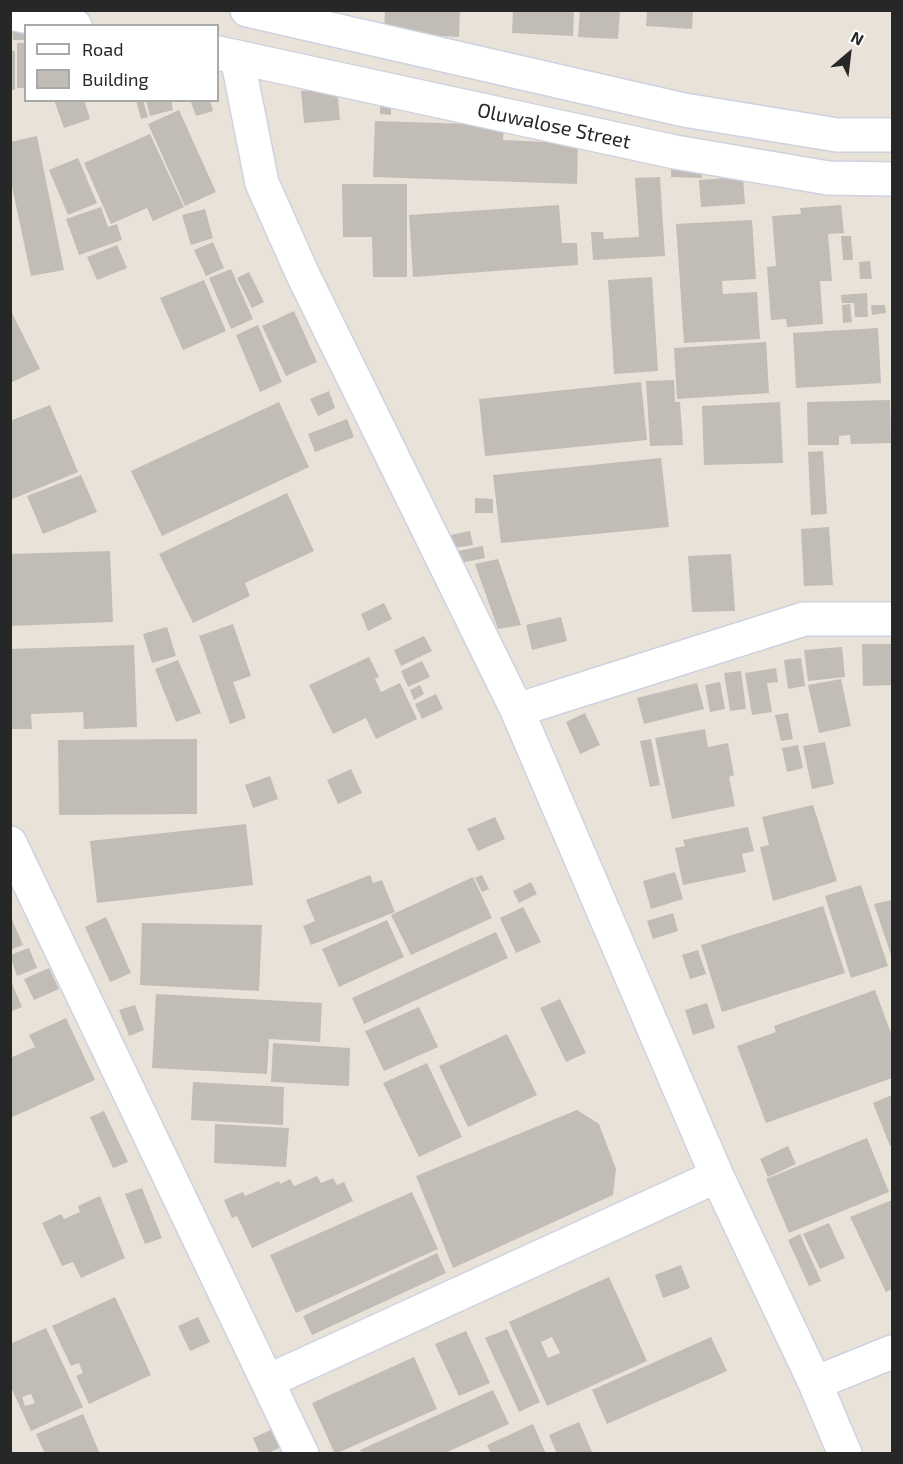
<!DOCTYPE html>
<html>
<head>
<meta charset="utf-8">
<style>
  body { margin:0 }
  #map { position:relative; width:903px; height:1464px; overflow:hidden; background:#e9e2d9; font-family:"Exo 2",sans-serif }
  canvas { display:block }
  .frame { position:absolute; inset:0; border:12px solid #272727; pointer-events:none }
  .legend { position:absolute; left:24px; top:24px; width:195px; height:78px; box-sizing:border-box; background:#fff; border:2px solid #a9a9a9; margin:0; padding:8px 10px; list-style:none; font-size:18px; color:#272727 }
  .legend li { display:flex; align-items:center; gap:12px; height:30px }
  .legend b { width:30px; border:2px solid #a9a9a9 }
  .north { position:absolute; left:819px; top:24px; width:60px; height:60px; -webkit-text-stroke:4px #fff; paint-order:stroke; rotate:28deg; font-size:16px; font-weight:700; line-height:24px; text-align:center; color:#272727 }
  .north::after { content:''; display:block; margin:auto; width:21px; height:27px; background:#272727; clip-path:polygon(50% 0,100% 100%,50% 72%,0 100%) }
</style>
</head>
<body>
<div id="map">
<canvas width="903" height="1464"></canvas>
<div class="frame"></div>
<ul class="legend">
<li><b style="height:8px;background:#fff"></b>Road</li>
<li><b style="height:16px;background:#c1bcb6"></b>Building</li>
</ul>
<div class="north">N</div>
</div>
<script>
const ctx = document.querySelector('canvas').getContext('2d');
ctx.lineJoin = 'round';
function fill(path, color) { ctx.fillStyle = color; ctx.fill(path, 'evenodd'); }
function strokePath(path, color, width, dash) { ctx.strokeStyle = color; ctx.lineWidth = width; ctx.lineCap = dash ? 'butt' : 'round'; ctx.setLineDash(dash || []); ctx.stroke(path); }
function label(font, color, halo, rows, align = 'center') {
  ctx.font = font + ' "Exo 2",sans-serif'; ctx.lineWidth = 4.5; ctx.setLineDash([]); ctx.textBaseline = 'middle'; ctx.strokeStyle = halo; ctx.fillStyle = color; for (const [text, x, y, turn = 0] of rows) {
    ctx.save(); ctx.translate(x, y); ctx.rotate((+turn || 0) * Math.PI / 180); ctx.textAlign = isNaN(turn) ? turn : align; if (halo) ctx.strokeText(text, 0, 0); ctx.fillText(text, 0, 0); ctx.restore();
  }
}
const building = new Path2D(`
  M385,10H460L459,37L384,33Z
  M513,10H574L573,36L512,33Z
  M580,10H620L618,39L578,37Z
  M647,10H693L692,29L646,26Z
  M12,20L26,26V40H13Z
  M17,43H26V88H17Z
  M10,51H15V90H10Z
  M337,88L340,120L304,123L301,91Z
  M54,100H84L90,119L64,128Z
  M136,100H143L148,117L141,119Z
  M146,100H171L173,110L150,116Z
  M198,100H210L213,111L196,116L191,102Z
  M380,101H391V115L380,114Z
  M179,110L216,192L185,206L148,124Z
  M375,121L504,125L503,140L546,142V138L578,139L577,184L373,177Z
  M150,134L184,207L153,221L147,208L111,224L84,163Z
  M37,136L64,270L31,276L10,177V142Z
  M78,158L97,203L68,215L49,170Z
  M671,161L703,162L702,178L671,177Z
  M660,177L665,256L593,260L591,232H603L604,239L639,237L635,178Z
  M743,177L745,204L701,207L699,180Z
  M342,184H407V277H373L372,237H343Z
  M559,205L562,243H577L578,265L413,277L409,215Z
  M841,205L844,233L828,234L832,281H820L823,324L787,327L786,319L771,320L767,267L776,266L772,216L801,214L800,208Z
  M101,207L108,227L117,224L122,240L79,255L66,219Z
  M205,209L213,238L191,245L182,215Z
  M752,220L756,279L722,281L723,294L757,292L760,339L684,343L676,224Z
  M841,236H851L853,260H843Z
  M213,242L224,268L206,276L194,250Z
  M117,245L127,268L97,280L87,257Z
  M870,261L872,279H860L859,262Z
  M231,269L253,319L231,329L209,278Z
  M249,272L264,302L252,308L237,278Z
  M652,277L658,371L614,374L608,280Z
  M204,280L226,331L183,350L160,298Z
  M867,293L868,317H855L854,303H842L841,295Z
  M850,304L852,322L843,323L842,305Z
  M871,305H885L886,313L872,315Z
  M10,309L40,369L10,383Z
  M294,311L317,362L286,376L262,326Z
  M258,325L282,382L260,392L236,335Z
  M878,328L881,383L796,388L793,333Z
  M766,342L769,393L677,399L674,348Z
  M674,380L675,402H680L683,445L650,446L646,381Z
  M641,382L647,440L485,456L479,399Z
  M329,391L335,408L318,416L310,399Z
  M890,400L891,443L851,444L850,435L839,436V445H808L807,402Z
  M279,402L309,467L162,536L131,471Z
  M780,402L783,463L704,465L702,406Z
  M50,405L78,472L10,500V421Z
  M347,419L354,437L315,452L308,434Z
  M823,451L827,514L811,515L808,452Z
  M661,458L669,527L501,543L493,475Z
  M81,475L97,512L43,534L27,496Z
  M287,493L314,551L245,583L250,596L193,623L159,554Z
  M475,498L493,499V513H475Z
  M829,527L833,585L804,586L801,529Z
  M470,531L473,545L454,548L451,535Z
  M483,546L485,558L460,563L458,551Z
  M110,551L113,622L10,626V554Z
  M731,554L735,611L692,612L688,556Z
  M498,559L521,625L498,629L475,564Z
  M384,603L392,619L368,631L361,614Z
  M561,617L567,641L532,650L526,625Z
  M233,624L251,676L233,682L246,718L230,724L199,636Z
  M167,627L176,656L152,663L143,634Z
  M424,636L432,651L401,666L394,650Z
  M862,644H892V685L863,686Z
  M134,645L137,727L84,729L83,712L31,714L32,729H10V649Z
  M842,647L845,677L808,681L804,650Z
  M369,657L379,677L375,679L381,692L400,683L417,719L376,739L366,718L333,734L309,685Z
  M801,658L805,686L788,689L784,660Z
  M178,660L201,713L176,722L155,669Z
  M422,661L430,677L408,687L401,671Z
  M776,668L778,682L767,683L772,712L752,715L745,673Z
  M741,671L746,709L730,711L724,673Z
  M841,679L851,726L819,733L808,685Z
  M720,682L725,709L710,712L705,685Z
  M697,683L704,709L644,724L637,698Z
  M420,685L424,694L414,700L410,690Z
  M436,694L443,709L422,719L415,704Z
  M585,713L600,745L580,754L566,722Z
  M788,713L793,739L781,741L775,715Z
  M705,729L708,747L728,743L734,775L729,777L735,806L672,819L655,738Z
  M197,739V814L59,815L58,740Z
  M651,739L660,785L650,787L640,741Z
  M825,742L834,784L812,789L803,746Z
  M798,745L803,768L787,772L782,748Z
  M351,769L362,793L338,804L327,780Z
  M270,776L278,799L253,808L245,785Z
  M813,805L837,881L773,901L760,847L769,845L762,817Z
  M495,817L505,839L478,851L467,829Z
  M246,824L253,885L97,903L90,841Z
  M748,827L754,851L742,854L746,872L683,885L675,848L685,846L683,840Z
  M675,872L683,899L651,909L643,881Z
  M370,875L373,883L382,880L395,912L311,945L303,926L315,921L306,900Z
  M482,875L489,889L482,892L475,878Z
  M473,877L492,918L411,955L391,915Z
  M531,882L537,894L519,903L513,891Z
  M861,885L888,966L851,978L825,896Z
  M892,900V958L874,904Z
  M823,906L845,973L722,1012L701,945Z
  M523,907L541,942L516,953L500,918Z
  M673,913L678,931L653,939L647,921Z
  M10,915L23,945L10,950Z
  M106,917L131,973L110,982L85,927Z
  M387,920L404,957L339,987L322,949Z
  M142,923L262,925L259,991L140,985Z
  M496,932L508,958L364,1024L352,998Z
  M29,948L37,968L17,976L10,955Z
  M698,950L706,974L690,979L682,955Z
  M49,968L59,989L34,1000L24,979Z
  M10,979L22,1007L10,1012Z
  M875,990L892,1036V1078L766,1123L737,1046L776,1032L774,1026Z
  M156,994L322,1003L320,1042L269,1039L267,1074L152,1068Z
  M560,999L586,1053L566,1062L540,1008Z
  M707,1003L715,1028L693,1035L685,1010Z
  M135,1005L144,1030L129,1036L119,1010Z
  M419,1007L438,1047L384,1071L365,1031Z
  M66,1018L95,1080L10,1118V1058L35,1047L29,1035Z
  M507,1034L537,1095L468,1127L439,1066Z
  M273,1043L350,1048L349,1086L271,1082Z
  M427,1063L462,1137L419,1157L383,1083Z
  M193,1082L284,1087L283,1125L191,1120Z
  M892,1095V1145L890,1146L873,1103Z
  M577,1110L599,1124L616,1169L613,1195L453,1268L416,1176Z
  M104,1111L128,1162L113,1168L90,1117Z
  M215,1124L289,1128L286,1167L214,1163Z
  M867,1138L889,1192L789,1233L766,1179Z
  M788,1146L796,1164L768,1177L760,1159Z
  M317,1176L321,1183L333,1178L337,1185L344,1182L353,1201L252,1248L237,1216L232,1218L224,1200L243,1192L245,1196L279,1181L280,1184L290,1179L294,1186Z
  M142,1188L162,1238L145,1244L125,1194Z
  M412,1192L438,1249L296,1313L270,1255Z
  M100,1196L125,1258L81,1278L73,1262L62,1266L42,1223L61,1214L64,1219L80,1212L78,1206Z
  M892,1200V1289L886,1292L850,1217Z
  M829,1223L845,1258L820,1269L803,1234Z
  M800,1234L821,1281L809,1286L788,1240Z
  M437,1253L446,1273L312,1335L303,1316Z
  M681,1265L690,1288L663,1298L655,1275Z
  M609,1277L647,1361L547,1406L509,1322ZM552,1337L560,1353L548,1358L541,1342Z
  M115,1297L151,1375L89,1404L76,1376L83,1373L79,1363L71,1366L52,1326Z
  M198,1317L210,1342L190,1351L178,1326Z
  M46,1328L83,1407L31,1431L10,1385V1344ZM31,1394L35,1403L25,1406L22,1397Z
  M507,1329L540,1402L519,1412L485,1338Z
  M466,1331L490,1383L459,1396L435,1344Z
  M711,1337L727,1371L607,1424L592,1390Z
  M414,1357L437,1409L335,1454L312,1403Z
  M493,1390L509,1424L443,1454H362L360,1450Z
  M83,1414L100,1454H45L36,1434Z
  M579,1422L593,1454H557L549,1435Z
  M533,1424L546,1454H491L487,1445Z
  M277,1427L285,1445L266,1454H260L253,1438Z`);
const minor = new Path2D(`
  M237,57L262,183L303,275L517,710L717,1176L815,1383L845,1454
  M517,710L804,619H892
  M10,843L302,1454
  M268,1381L717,1176
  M815,1383L892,1352`);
const tertiary = new Path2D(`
  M247,10L684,110L837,135H892
  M10,13L75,26
  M218,53L675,152L828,178L892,179`);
const streetNames = [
  ["Oluwalose Street",554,126,12]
];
fill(building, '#c1bcb6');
strokePath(minor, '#ced2e0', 36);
strokePath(tertiary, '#ced2e0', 36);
strokePath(minor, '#fff', 33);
strokePath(tertiary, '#fff', 33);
label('20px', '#272727', '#fff', streetNames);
</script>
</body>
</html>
